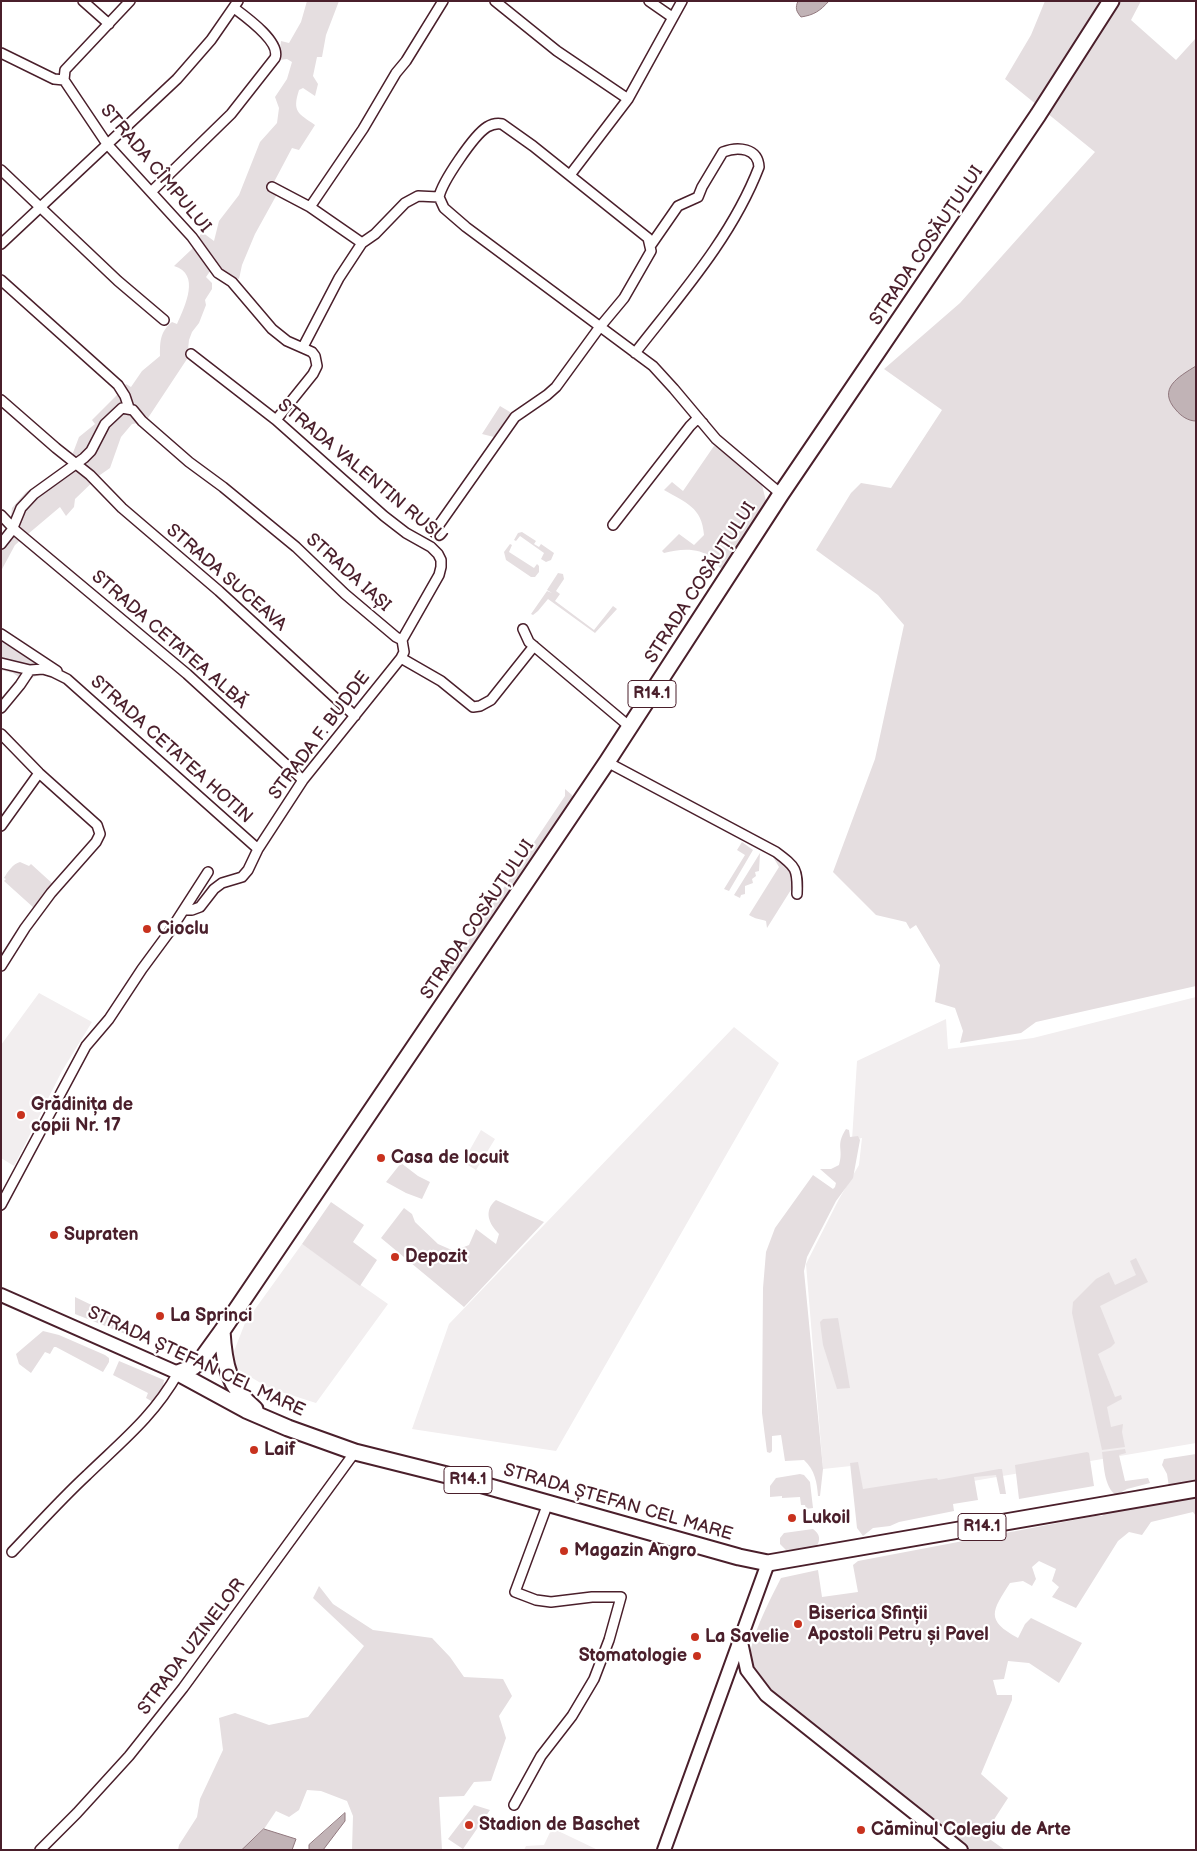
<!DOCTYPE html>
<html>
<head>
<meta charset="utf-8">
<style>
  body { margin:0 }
  #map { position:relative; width:1197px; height:1851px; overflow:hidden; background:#fff; font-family:"Balsamiq Sans",sans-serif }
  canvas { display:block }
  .frame { position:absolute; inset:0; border:2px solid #4a1f2b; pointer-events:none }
</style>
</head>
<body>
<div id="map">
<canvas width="1197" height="1851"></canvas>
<div class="frame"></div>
</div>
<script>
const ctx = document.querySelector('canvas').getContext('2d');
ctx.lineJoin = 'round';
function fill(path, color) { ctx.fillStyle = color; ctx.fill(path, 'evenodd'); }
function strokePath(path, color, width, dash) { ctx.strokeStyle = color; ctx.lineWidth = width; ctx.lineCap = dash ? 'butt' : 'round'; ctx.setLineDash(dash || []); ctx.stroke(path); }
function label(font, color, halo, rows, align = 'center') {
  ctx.font = font + ' "Balsamiq Sans",sans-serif'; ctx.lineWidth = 4.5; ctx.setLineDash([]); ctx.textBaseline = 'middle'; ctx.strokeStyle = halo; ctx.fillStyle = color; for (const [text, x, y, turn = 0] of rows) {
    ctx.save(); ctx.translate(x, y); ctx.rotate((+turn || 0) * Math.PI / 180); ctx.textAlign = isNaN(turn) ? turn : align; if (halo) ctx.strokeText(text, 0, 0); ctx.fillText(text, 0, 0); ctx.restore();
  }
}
const built = new Path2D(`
  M39,993L92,1022L62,1071L14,1166L1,1158V1045Z
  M1196,997V1443L856,1501L851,1466L823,1469L806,1264L839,1199L859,1165L862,1138L852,1140L857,1061L946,1019L948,1049L1033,1038Z
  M734,1027L779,1063L556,1451L412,1429L449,1324Z
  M481,1130L495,1139L476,1170L463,1162Z
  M302,1244L388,1304L316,1403L269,1388L229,1364L245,1323Z
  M552,1828L598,1850H524L526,1846L544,1845Z`);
const green = new Path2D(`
  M307,1H339L326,35L322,57H317L313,76L318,84L315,96L303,88L299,90C292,112 298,113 315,125L299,150L292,148L274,182L276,196L255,234L242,265L239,279L211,270L206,277L212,283V289L205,300L206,305L199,323L192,332L189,340L187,359L148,418L139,423L132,424L121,437L110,468L100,475L75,499L74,507L66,516L60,507L15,545L1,571V537L7,529L11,516L12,508L26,492L68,466L79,437L95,424L92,420L117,395L126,384L131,387L142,371L160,356C160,341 160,332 172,322L177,324C185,306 201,274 174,266L192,249L202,232L214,241L219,221L239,195L260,142L277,123L279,108L275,97L287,79L292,62L287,59L279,60L281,41L289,43L301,22Z
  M1045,1H1141L1131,20L1176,60L1196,38V986L1036,1022L1021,1033L960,1043L963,1031L955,1008L935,1002L940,965L916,925L910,929L906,922L876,915L833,872L875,759L904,625L878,595L816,550L851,493L861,483L891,488L942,410L884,369L960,303L1095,152L1005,79L1031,35Z
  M500,406L510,412L511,416L494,437L482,434Z
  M714,446L720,447L761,481L766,501L764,507L723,570C718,567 716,562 712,558C698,547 680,549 664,553L662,551L679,534L694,545L704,535C702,507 686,503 664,490L672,482L683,491Z
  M522,532L536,541L534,544L539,547L541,544L554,553L551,560L546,562L541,559L544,553L520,536L516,541L514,540L518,533Z
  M510,544L512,545L509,552L534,568L537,564L539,566V572L535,577H531L506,560L504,552Z
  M558,573L563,574L564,579L556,591L560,594L555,601L594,630L613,606L617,609L595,633L548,599L538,611L533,615L531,614L547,591L552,593L547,590Z
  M1,631L58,666L51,676C40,674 35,674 27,683L13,673L1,670Z
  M565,789L572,795L574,799L454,976H449L446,969L449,962L456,959L565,796Z
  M742,842L753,850L729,891L724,889L745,855L737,850Z
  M760,853L759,871L755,872L756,876L752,879L753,883L745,886V894L741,895L740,898L734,895Z
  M772,855L792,870L794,885L767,928L766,921C760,919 755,919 749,915L779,867Z
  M20,862L29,866L31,864L53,884L34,908L4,881L6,879L4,878C8,871 13,864 20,862Z
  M846,1129L849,1130L850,1137L858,1136L860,1140L853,1178L836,1201L807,1257L804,1271L823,1469L820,1496H818C817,1483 815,1470 804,1460L785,1461L781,1435L772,1436V1451L770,1453L767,1452L762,1413L763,1288L766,1252L775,1228L813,1175L833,1189L835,1187L836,1183L820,1169H831L839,1165C844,1148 835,1146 846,1129Z
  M401,1163L418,1176L430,1182L422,1199L406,1193L386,1182Z
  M496,1200L544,1222L464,1307L381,1238L404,1208L412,1214L415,1222L438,1244L454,1251L469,1245L476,1229L496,1244L499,1234C489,1224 483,1211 496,1200Z
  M331,1202L364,1225L353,1242L377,1260L360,1286L302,1244Z
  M1136,1258L1148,1282L1100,1306L1115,1343L1111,1347L1098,1354L1115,1397L1121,1395L1122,1399L1107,1407L1111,1427L1123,1424L1122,1432L1125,1447L1102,1450L1072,1313L1073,1302L1096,1279L1109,1272L1115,1285L1136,1275L1130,1261Z
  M75,1297L129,1323L132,1326L128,1335L75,1314Z
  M838,1318L850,1388L837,1389L823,1345L820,1322L823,1319Z
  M43,1331L59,1335L105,1355L109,1358V1362L103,1372L56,1347H54L50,1354L45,1352L31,1373L19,1364L16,1354Z
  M119,1361L164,1380L163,1386L153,1402L146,1398L148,1393L113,1375Z
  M1125,1449L1126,1453L1119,1455L1125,1481L1148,1478L1150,1483L1127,1489L1116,1495C1104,1487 1104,1465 1102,1452Z
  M1087,1452L1089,1453L1094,1486L1019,1499L1015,1465Z
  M1196,1454V1482L1169,1487L1167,1474L1162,1465L1164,1459Z
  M858,1462L863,1489L928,1479L937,1478L938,1480L999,1469H1002L1006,1494H1000L996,1475L974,1477L978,1500L953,1504L954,1511L899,1522L890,1526L873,1528L863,1536L857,1528L850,1463Z
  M800,1474L804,1475L810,1482L813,1508L806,1509L805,1505H801L800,1497L782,1498V1496L770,1497V1486L776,1478Z
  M1196,1498V1516L1193,1512L1151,1522L1142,1535L1129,1532L1118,1541L1076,1608L1052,1597L1059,1587L1052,1581L1056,1569L1039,1561L1032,1567L1036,1579L1032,1586L1023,1581L1010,1583C992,1611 985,1620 1018,1638L1025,1624L1031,1618L1082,1643L1059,1683L1029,1663L1008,1661L1004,1679L993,1680L997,1695H1012V1700L981,1774L1008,1798L984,1835L1005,1850H969L781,1702C770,1692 756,1681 751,1666C744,1648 772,1596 781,1578L818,1570L822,1597L858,1592L853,1565L858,1561L1095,1516H1102L1105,1513Z
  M813,1529C820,1534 821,1540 816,1547L786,1550L780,1544V1538L784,1533Z
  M319,1586L333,1604L373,1630L432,1638L450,1657L464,1677L503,1679L512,1696L499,1716L506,1738L491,1781L474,1782L464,1796L439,1797L442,1850H352L353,1816L347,1801L321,1791L307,1790L299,1810L289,1817L276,1811L264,1829L242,1850H178L179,1845L197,1817L200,1799L223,1750L219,1718L235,1713L269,1725L308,1717L364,1646L313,1598Z
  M474,1805L490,1810L463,1849L448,1839Z`);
const water = new Path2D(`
  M798,1H829C820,11 814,15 801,17C796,11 795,8 798,1Z
  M1196,366V421C1188,421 1181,416 1176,410C1157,389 1178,377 1196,366Z
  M345,1813V1821L323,1850H309V1845Z
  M264,1829L296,1839L292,1850H242Z`);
const street = new Path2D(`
  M83,1L109,24
  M130,1L65,70L64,80L107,144L192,237L218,273L232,282L272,329L287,341L312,352L315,356L317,366L313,374L276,420
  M495,1L557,51L628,99
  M649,1L672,17
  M1,53L54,79L64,80
  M1,170L118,281L164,320
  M570,175L628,99L682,1
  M272,187L310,207L362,243
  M152,191L231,114L275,58C281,42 246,17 234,8
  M439,197L444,208L466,227L653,366L674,389L716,439L781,494
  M310,207L363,129L396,73L406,61L443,1
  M1,244L177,79L211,40L238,1
  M1,280L118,385L125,396L129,408
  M303,347L339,278L362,243L375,234L405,203L418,196L439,197
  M635,353C681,294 732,237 759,167C758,148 738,146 723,152L702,187L698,197L678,206L651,245
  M191,354L276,420L384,516L406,533L431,547L438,554L441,560V567L439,575L402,640
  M1,400L56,448L90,475L122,508L219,591L355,716
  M1,515L16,531L187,674L303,780
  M613,525L690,426L697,419L703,423
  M434,532L515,417L547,395L556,387L599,328L624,298L651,251L648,238L533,146L502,124C497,123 492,124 487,127C474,135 442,182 439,197
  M1,544L12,530L21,508L34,494L84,458L91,451L105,424L122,408L133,410L142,421L189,462L223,487L296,547L345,594L396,637L402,640L404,652L401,658L441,681L473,707L480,706L491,700L534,646
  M523,629L529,642L630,727
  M1,634L57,671
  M1,663L30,670L43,669L53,672L67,679L258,849
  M1,708L20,685L30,670
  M1,734L39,773L97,825L100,834L96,842L51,893L25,928L1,966
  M607,762L776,852C796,867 798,869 797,894
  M1,826L39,773
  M184,910H192L200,907L214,889L222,883L242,877L248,870L258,849L303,780L401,658
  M1,1205L86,1046L109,1019L142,969L170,931L208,872
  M12,1552C37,1526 61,1499 87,1475C122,1441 153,1417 178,1373
  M514,1805L541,1756L572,1716L594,1679L609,1640L621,1597H592L551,1602L536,1600L515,1592L548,1503
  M40,1850L77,1813L129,1756L183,1688L355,1452`);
const secondary = new Path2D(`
  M1,1295L178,1373
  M741,1642L747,1670L766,1695L961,1850
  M664,1850L768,1563`);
const primary = new Path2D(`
  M222,1331C224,1364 228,1387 255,1409
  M178,1373L193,1367L201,1360L222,1331L607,762L781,494L1038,115L1111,1
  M178,1373L246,1410L288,1428L355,1452L451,1476L739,1557L768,1563L1196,1489`);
const markers = [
  [147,929,5,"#c8321e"],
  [21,1115,5,"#c8321e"],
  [381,1158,5,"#c8321e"],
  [54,1235,5,"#c8321e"],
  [395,1257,5,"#c8321e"],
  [160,1316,5,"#c8321e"],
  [254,1450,5,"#c8321e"],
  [792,1518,5,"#c8321e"],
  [564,1551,5,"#c8321e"],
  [798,1624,5,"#c8321e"],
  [695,1637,5,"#c8321e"],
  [697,1656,5,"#c8321e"],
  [469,1825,5,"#c8321e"],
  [861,1830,5,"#c8321e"]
];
const shields = [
  [652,694,48],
  [468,1480,48],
  [982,1527,48]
];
const shieldNames = [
  ["R14.1",652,694],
  ["R14.1",468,1480],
  ["R14.1",982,1527]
];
const streetNames = [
  ["STRADA CÎMPULUI",155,169,50],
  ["STRADA COSĂUȚULUI",927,246,-56],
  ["STRADA VALENTIN RUSU",362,472,40],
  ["STRADA IAȘI",348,573,42],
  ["STRADA SUCEAVA",226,578,41],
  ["STRADA COSĂUȚULUI",701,583,-57],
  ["STRADA CETATEA ALBĂ",169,640,41],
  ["STRADA F. BUDDE",320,736,-53],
  ["STRADA CETATEA HOTIN",171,750,42],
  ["STRADA COSĂUȚULUI",478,920,-56],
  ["STRADA ȘTEFAN CEL MARE",196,1362,25],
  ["STRADA ȘTEFAN CEL MARE",618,1503,16],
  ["STRADA UZINELOR",192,1647,-53]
];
const poiNames = [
  ["Cioclu",157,929],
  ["Grădinița de",31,1105],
  ["copii Nr. 17",31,1126],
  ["Casa de locuit",391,1158],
  ["Supraten",64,1235],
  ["Depozit",405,1257],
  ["La Sprinci",170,1316],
  ["Laif",264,1450],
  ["Lukoil",802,1518],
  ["Magazin Angro",574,1551],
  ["Biserica Sfinții",808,1614],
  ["Apostoli Petru și Pavel",808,1635],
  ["La Savelie",705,1637],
  ["Stomatologie",687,1656,"right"],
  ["Stadion de Baschet",479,1825],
  ["Căminul Colegiu de Arte",871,1830]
];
fill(built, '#f2eeef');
fill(green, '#e5dee0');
fill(water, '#c1b3b6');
strokePath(water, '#91787e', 1);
strokePath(street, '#4a1f2b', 12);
strokePath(secondary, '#4a1f2b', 16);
strokePath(primary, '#4a1f2b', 19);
strokePath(street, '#fff', 9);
strokePath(secondary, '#fff', 12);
strokePath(primary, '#fff', 15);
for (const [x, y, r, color] of markers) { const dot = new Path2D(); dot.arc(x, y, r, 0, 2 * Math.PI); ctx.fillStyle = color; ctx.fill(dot); strokePath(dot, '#fff', 2); }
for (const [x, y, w] of shields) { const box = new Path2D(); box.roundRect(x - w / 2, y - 13.5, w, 27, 4); ctx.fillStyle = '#fff'; ctx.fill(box); strokePath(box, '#4a1f2b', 1); }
label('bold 16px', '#4a1f2b', null, shieldNames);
label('18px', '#4a1f2b', '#fff', streetNames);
label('bold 18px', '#4a1f2b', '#fff', poiNames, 'left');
</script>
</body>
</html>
